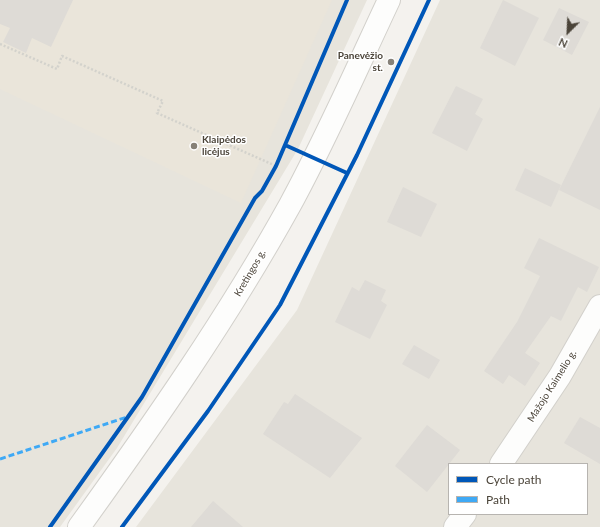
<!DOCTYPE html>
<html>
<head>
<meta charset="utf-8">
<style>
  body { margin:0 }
  #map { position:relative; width:600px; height:527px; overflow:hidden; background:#f4f2ee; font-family:Lato,sans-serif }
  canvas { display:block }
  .legend { position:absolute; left:448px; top:463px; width:140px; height:52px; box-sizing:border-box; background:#fff; border:1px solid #b7b4b0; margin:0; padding:5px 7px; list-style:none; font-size:12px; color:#4b4439 }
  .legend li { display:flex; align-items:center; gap:8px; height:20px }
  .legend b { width:20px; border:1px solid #b7b4b0 }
  .north { position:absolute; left:548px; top:12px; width:40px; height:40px; -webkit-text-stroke:3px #fff; paint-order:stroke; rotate:204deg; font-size:11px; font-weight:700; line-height:16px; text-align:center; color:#4b4439 }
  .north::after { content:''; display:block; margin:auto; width:14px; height:18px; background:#4b4439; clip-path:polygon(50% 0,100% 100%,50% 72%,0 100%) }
</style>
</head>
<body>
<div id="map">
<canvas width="600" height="527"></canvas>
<ul class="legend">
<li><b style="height:5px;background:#0057b8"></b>Cycle path</li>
<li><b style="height:5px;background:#3fa9f5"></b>Path</li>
</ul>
<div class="north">N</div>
</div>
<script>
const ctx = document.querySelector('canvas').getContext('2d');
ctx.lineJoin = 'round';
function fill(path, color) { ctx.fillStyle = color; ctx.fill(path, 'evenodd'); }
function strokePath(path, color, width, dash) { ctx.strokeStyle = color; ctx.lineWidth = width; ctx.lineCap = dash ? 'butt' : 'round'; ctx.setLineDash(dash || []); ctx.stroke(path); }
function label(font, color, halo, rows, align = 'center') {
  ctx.font = font + ' Lato,sans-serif'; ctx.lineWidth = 3; ctx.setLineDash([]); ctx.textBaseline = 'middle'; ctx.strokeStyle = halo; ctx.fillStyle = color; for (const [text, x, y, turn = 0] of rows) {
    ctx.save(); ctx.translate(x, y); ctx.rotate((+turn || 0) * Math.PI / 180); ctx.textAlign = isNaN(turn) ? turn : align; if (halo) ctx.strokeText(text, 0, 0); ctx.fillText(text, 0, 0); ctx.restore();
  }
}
const residential = new Path2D(`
  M0,0H367L298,149L117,448L60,527H0Z
  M440,0H600V527H136L297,310ZM449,464H587V514H449Z`);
const education = new Path2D(`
  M0,0H332L241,203L0,89Z`);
const building = new Path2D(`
  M0,0H73L51,47L32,38L26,53L3,42L10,28L0,24Z
  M503,0L539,18L515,66L480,48Z
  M559,8L589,22L572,55L543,40Z
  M456,86L483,99L475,114L483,119L467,151L432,133Z
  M600,107V210L559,190Z
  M525,168L561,185L551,207L515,190Z
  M403,187L437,204L421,237L387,222Z
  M539,238L599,267L587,292L578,287L561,321L551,316L525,353L540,363L525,386L509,375L503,384L484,371L517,322L540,276L524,268Z
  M365,280L386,290L381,301L387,305L370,339L335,322L352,287L359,291Z
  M414,345L440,360L429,379L402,364Z
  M295,394L362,438L330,478L263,434L284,402L288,404Z
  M580,417L600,428V464L564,443Z
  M427,425L460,450L427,492L395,466Z
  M213,501L243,527H191Z`);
const path = new Path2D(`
  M0,44L57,69L62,56L163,101L157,113L276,166`);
const minor = new Path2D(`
  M501,464L560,376L600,306
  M79,527C154,423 228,317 290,205C326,139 357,68 389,0
  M455,527L465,514`);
const quiet = new Path2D(`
  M0,459L127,417`);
const cycleway = new Path2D(`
  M285,145L347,173
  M50,527L142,397L255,198L262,191L276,166L347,0
  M122,527L208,411L280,305L357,155L429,0`);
const markers = [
  [391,62,4,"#868178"],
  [194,146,4,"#868178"]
];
const poiNames = [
  ["Panevėžio",383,56],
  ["st.",383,68],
  ["Klaipėdos",202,140,"left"],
  ["licėjus",202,152,"left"]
];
const streetNames = [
  ["Kretingos g.",250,273,-60],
  ["Mažojo Kaimelio g.",552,386,-58]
];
fill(residential, '#e7e4dc');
fill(education, '#eae5da');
fill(building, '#dedbd6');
strokePath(minor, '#d2d0cb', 24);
strokePath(path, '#d3d2cc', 2.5, [2, 2]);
strokePath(minor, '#fdfdfc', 22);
strokePath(quiet, '#3fa9f5', 3, [6, 3]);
strokePath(cycleway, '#0057b8', 4);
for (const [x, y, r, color] of markers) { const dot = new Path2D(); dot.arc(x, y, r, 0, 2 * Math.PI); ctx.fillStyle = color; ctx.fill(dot); strokePath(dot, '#fff', 1.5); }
label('bold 10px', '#4b4439', '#fff', poiNames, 'right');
label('10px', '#4b4439', '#fff', streetNames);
</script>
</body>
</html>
